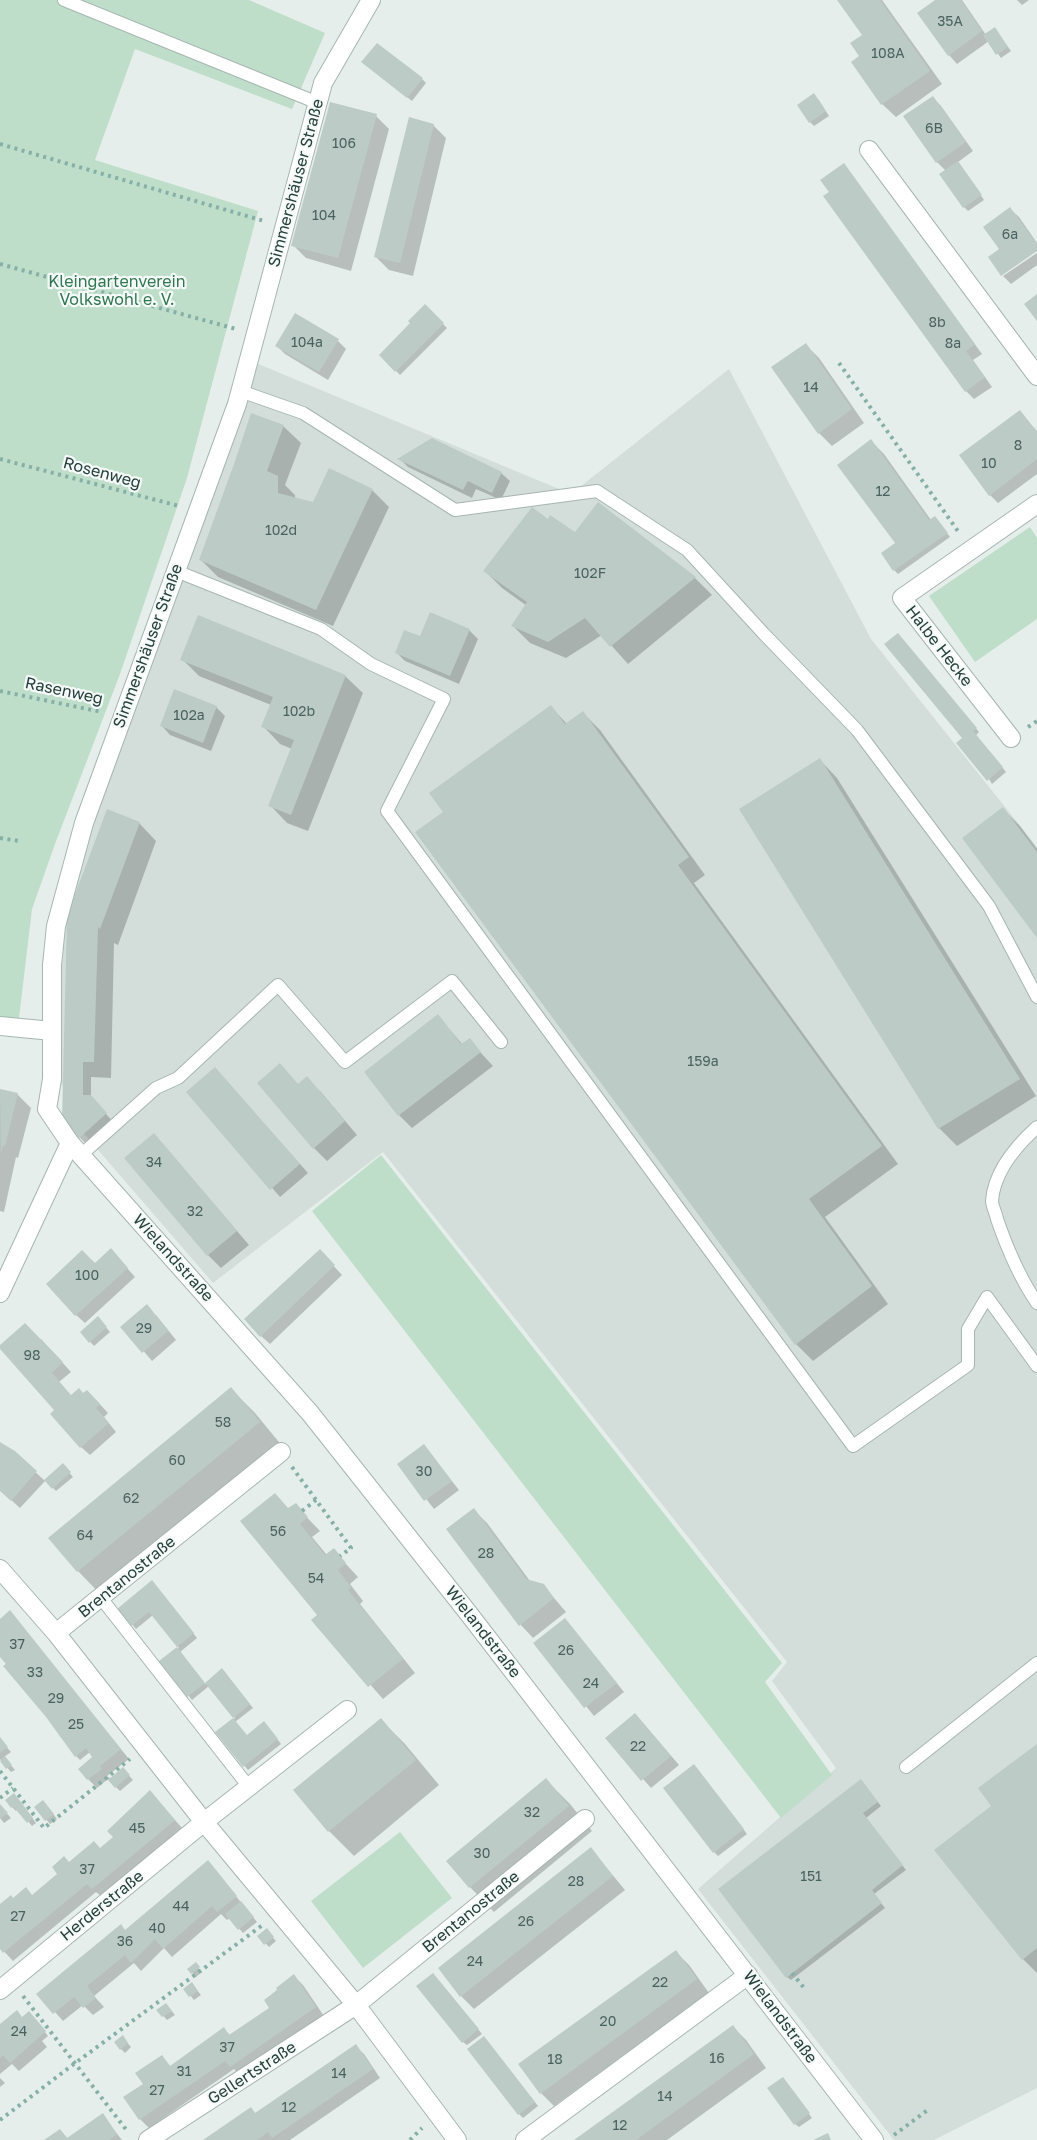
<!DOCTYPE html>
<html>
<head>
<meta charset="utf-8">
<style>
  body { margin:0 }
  canvas { display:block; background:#e5eeea }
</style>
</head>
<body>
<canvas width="1037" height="2140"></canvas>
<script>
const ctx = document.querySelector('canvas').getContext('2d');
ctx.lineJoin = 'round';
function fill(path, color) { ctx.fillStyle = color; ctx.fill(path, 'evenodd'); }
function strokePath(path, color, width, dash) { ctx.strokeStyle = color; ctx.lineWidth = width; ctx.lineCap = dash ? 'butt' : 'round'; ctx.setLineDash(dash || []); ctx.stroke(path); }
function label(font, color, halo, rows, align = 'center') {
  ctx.font = font + ' "Golos Text",sans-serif'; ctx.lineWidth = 4.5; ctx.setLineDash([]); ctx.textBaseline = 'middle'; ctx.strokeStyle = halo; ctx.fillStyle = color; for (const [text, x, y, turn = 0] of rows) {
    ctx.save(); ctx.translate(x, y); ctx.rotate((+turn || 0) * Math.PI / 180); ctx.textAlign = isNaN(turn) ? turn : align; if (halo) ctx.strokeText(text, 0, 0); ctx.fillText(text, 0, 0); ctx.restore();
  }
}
const built = new Path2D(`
  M256,363L571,494L729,369L871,639L1037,847V2088L934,2140H894L698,1889L836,1768L772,1681L787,1662L383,1152L213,1283L80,1129L59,1078L60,977L64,922L92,820Z`);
const green = new Path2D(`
  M0,0H249L325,33L292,109L135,49L95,160L258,211L187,478L120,674L55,844L32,909L19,1018L0,1017Z
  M1030,527L1037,538V619L975,662L929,596Z
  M381,1155L782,1663L765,1682L832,1775L781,1818L312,1211Z
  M400,1832L452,1898L363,1968L311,1901Z`);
const shadow = new Path2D(`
  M839,0H882L942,84L896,117L882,104L853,62L861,56L864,35Z
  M938,0H962L986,35L995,29L1011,51L1001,58L989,41L957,64L949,55L919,13Z
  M1017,0H1029L1022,5Z
  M367,66L422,79L426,83L412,101Z
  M933,98L941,106L973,151L958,162L984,200L968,211L964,207L946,171L937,162Z
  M818,99L829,116L814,126L810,122Z
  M376,116L389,129L351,271L306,258L293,245Z
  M433,125L446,138L413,276L389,270L376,257Z
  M856,181L982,354L973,360L992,387L974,399L966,391L831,193Z
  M1010,209L1019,217L1037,243V249Z
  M1037,253V265L1011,284L1003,276Z
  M425,306L447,328L400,375L381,355L412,323Z
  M338,341L346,349L328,380L285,354L277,346Z
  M806,345L819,358L864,423L832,446L819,433Z
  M1020,412L1037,431V474L998,503L990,495Z
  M283,426L301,443L285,485L295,495V499L314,504L372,490L389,507L333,626L218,577L201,560Z
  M871,441L884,454L931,520L938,522L950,537L898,574L894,570L897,544Z
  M400,459L501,473L510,481L501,500L476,489L472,498L408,467Z
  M598,504L695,578L712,595L628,664L602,635L566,658L530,643L513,626L527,606L502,588L485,571L548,522L575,534Z
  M469,630L478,639L459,684L405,661L396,652L421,638Z
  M901,638L979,732L976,735L1006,772L992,784Z
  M182,659L345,676L363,693L308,831L287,823L270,805L292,749L280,744L263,726L271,705L199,676Z
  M216,707L225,716L211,751L170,735L162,726Z
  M551,707L567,724L583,713L600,730L705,875L694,883L898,1164L825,1217L888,1304L813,1361L796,1344L445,812Z
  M820,760L837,778L1036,1096L957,1146L939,1128L741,809Z
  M1003,809L1020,826L1037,849V936Z
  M108,811L139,823L156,841L118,945L114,943L111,1078L91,1077V1097L114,1123L88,1146L63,1120Z
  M438,1016L463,1045L469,1040L493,1066L412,1128L399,1115L366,1073Z
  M215,1069L308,1173L280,1197L254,1167Z
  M299,1085L320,1091L357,1135L327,1161L314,1148Z
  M0,1090L18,1095L31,1108L18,1158L16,1157L4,1212L0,1211Z
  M162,1143L249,1245L221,1268L208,1255Z
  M320,1251L342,1275L270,1344L261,1336Z
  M119,1259L135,1277L85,1323L76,1315L95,1265Z
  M156,1315L176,1340L152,1361L123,1327Z
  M98,1318L110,1332L94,1346L82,1333Z
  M41,1339L71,1372L59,1382L71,1397L83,1395L96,1400L108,1413L104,1417L116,1432L90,1455L81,1447L57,1410Z
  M231,1389L255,1413L283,1447L102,1596L78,1571L50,1538Z
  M0,1444L14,1452L45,1481L63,1465L73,1477L56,1491L46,1480L20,1508L0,1490Z
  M424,1446L459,1490L434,1509L399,1464Z
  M295,1505L320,1531L312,1537L327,1555L333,1550L358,1577L350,1584L363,1601L360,1604L415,1673L383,1699L313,1620L319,1615L289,1509Z
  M474,1510L487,1523L530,1581L543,1585L566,1612L533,1638L520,1624Z
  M156,1586L197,1638L180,1652L205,1684L222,1670L253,1708L235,1722L247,1737L268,1727L281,1744L248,1770L217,1732L235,1718L209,1686L192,1700L161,1662L179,1648L153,1615L136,1629L119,1609Z
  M10,1612L129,1759L107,1776L111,1779L123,1769L133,1780L120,1791L108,1779L97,1788L88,1779L80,1769L94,1757L90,1752L80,1760L76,1756L0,1654V1621Z
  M565,1620L624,1692L594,1716L535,1643Z
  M381,1720L405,1744L439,1785L354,1856L329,1831L295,1790Z
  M643,1723L679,1765L651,1788L607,1738Z
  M0,1740L11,1752L4,1757L15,1770L11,1772L0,1759Z
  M1037,1746V1973L1023,1959L993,1806Z
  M698,1770L747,1834L718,1856L714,1852Z
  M546,1780L570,1804L592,1831L494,1912L470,1887L448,1861Z
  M864,1785L881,1806L866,1818L906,1870L874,1894L885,1908L791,1980L787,1977Z
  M18,1799L36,1823L32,1826L18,1809L16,1811L12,1807Z
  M158,1801L183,1829L102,1897L96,1892L13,1961L0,1947V1906L13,1900L33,1896L70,1864L101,1849Z
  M0,1806L11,1818L4,1823L0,1818Z
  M47,1806L57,1819L50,1824L36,1807Z
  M591,1849L625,1890L474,2009L461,1996Z
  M208,1862L257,1922L243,1933L230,1918L227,1920L221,1914L172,1957L164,1948L141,1971L134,1963L94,1996L104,2007L93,2015L83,2005L63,2021L39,1994L126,1931Z
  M266,1930L276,1941L269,1947L259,1936Z
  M676,1952L689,1965L709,1993L554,2106L541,2093Z
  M195,1964L202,1972L196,1977L189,1969Z
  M294,1976L303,1985L324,2016L239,2075L234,2069L149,2128L140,2119L145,2084L162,2057L171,2067L224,2029L231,2036L271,2008Z
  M436,1978L482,2034L467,2045L463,2042Z
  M192,1984L201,1995L194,2000L185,1989Z
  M170,2009L175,2015L167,2020L158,2010Z
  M33,2017L48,2036L42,2041L47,2047L19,2071L12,2064L0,2074V2025Z
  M733,2027L746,2040L766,2068L667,2140H577Z
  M126,2041L131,2047L125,2053L121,2049Z
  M488,2042L538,2106L523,2118L519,2114Z
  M355,2046L364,2054L380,2078L290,2140H206L251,2109L256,2114Z
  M0,2078L5,2083L0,2087Z
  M786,2083L812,2118L799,2127L795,2124Z
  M102,2115L122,2140H46L60,2130L68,2139Z`);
const building = new Path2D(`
  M837,0H880L930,71L881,105L851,62L859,56L850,43L862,35Z
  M935,0H961L982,31L948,56L917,13Z
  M995,27L1008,47L996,55L983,35Z
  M377,43L423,78L407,98L361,62Z
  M814,93L826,111L809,123L797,105Z
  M933,96L966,142L936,163L903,116Z
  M330,102L377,114L338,258L291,246Z
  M409,117L434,124L400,263L374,257Z
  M958,161L982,195L963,208L939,174Z
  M844,163L975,344L966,351L985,377L965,392L823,196L829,192L820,180Z
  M1010,207L1037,244V251L1001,276L988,257L999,249L983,227Z
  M1037,294V321L1024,304Z
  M425,304L444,323L395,372L379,355L410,323L408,321Z
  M295,313L339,339L319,372L275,346Z
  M806,343L852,409L818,434L771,367Z
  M1020,410L1037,432V459L989,496L959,455Z
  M251,413L284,425L267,471L278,476V493L313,502L329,468L373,489L316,610L199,560L234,464Z
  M432,438L502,472L492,493L468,481L463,490L397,459Z
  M871,439L929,520L935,516L948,533L893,571L881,553L895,543L837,465Z
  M598,502L696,577L610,647L585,618L548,642L511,626L527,602L483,571L532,507L548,519L550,515L575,532Z
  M430,612L470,629L450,676L395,653L404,630L420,636Z
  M198,615L346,675L291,815L268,806L294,740L261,727L273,697L180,660Z
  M898,633L977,728L973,731L1003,767L987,781L956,743L962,738L884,644Z
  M174,689L217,706L203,743L160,726Z
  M551,705L565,724L583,711L689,857L678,865L882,1146L809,1199L872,1286L795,1345L415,832L443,812L429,793Z
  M820,758L1020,1079L938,1129L739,809Z
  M1003,807L1037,852V938L962,838Z
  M107,809L140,822L100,929L98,927L94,1062H83V1095H91L107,1113L78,1139L62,1120L67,916Z
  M438,1014L461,1044L470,1038L481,1052L398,1116L364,1072Z
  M280,1063L298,1084L307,1076L345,1121L313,1149L257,1083Z
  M215,1067L300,1164L270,1190L186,1092Z
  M0,1089L18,1093L5,1146L3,1145L1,1154Z
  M154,1133L237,1231L207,1256L124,1158Z
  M111,1248L128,1268L75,1316L46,1284L82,1250L95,1263Z
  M320,1249L335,1265L260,1337L244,1319Z
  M147,1304L168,1331L142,1353L120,1327Z
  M98,1316L107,1327L89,1343L80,1332Z
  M25,1323L63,1362L52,1373L71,1395L79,1388L83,1393L87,1390L100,1404L96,1408L109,1423L80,1448L50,1414L54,1410L0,1349V1345Z
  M231,1387L260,1422L77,1572L48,1538Z
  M0,1442L15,1451L37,1471L11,1501L0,1491Z
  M424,1444L452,1481L424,1501L397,1464Z
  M63,1463L71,1472L52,1489L44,1480Z
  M275,1493L288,1508L296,1503L308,1517L300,1524L325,1555L334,1548L346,1563L338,1570L351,1587L348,1590L403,1659L368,1687L311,1620L317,1615L240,1521Z
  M474,1508L526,1579L544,1584L554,1598L519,1626L446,1529Z
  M152,1580L194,1633L177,1647L149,1612L131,1626L117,1609Z
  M10,1610L121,1749L100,1766L102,1769L87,1780L78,1769L92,1757L86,1748L75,1757L46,1717L3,1666L6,1664L0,1657V1619Z
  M565,1618L617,1683L584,1708L533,1643Z
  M177,1647L205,1683L187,1697L159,1661Z
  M222,1668L250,1704L233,1718L205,1683Z
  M635,1713L671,1756L641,1781L605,1738Z
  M233,1718L247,1735L264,1721L278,1739L243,1767L215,1732Z
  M381,1718L416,1760L328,1832L293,1790Z
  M0,1737L8,1747L0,1753Z
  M1037,1744V1948L1022,1960L934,1850L991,1806L978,1788Z
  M5,1756L12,1765L6,1769L0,1761Z
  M694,1764L744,1829L713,1853L663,1788Z
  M123,1767L130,1775L115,1788L108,1780Z
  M546,1778L569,1806L469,1888L446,1861Z
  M861,1779L878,1802L863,1813L903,1865L872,1890L882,1903L786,1978L718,1889Z
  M150,1790L175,1820L92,1889L87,1884L3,1953L0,1949V1904L11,1895L13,1898L26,1887L32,1895L57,1874L52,1867L64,1856L69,1862L94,1841L100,1848L113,1837L107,1831Z
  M14,1793L33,1818L27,1823L13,1806L11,1808L5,1800Z
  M43,1800L54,1814L45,1821L34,1807Z
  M0,1804L8,1813L0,1819Z
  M591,1847L613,1876L460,1997L438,1968Z
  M208,1860L237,1896L217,1912L212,1906L163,1949L155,1939L131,1963L125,1955L87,1986L96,1998L83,2008L74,1997L53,2014L36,1994L121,1924L125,1930Z
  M241,1901L254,1917L238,1930L225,1914Z
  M267,1928L274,1937L264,1945L257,1936Z
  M676,1950L697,1979L540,2094L518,2064Z
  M196,1962L200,1967L191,1974L187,1969Z
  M433,1973L479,2029L462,2043L416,1986Z
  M294,1974L316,2007L230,2067L225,2061L139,2120L123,2097L143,2084L135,2073L162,2055L170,2066L224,2027L229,2035L269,2008L264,2000L277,1990L276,1988Z
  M192,1982L198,1991L189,1997L183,1989Z
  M166,2003L172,2011L162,2017L156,2010Z
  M17,2010L22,2017L29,2011L46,2031L10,2063L3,2055L0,2058V2024Z
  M733,2025L754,2054L636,2140H574Z
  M123,2035L128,2043L120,2050L114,2042Z
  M484,2036L535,2102L518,2115L467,2049Z
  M356,2044L373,2069L272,2138L268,2132L257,2140H203L251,2107L255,2113Z
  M783,2077L810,2113L794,2125L767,2088Z
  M103,2113L117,2134L109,2140H44L60,2129L67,2138Z
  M828,2133L831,2140H813Z`);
const path = new Path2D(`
  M0,144L264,221
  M0,264L236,329
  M839,363L960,534
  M0,459L179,506
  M0,691L102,712
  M1028,727L1037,721
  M0,838L19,841
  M292,1467L351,1548L340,1556
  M302,1511L316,1500
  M0,1771L44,1828L130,1759
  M0,1798L13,1788
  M792,1973L805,1989
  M23,1996L128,2132
  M0,2120L74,2064L264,1924
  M894,2135L929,2109
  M410,2140L422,2128`);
const service = new Path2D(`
  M64,0L318,103
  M240,391L303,413L455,510L597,491L687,550L764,634L857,730L989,906L1037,997
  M176,571L321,629L371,664L444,699L387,811L853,1446L968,1365V1329L987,1297L1037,1366
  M1037,1127C1016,1146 994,1171 992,1201C992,1206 996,1213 997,1219C1007,1248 1019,1277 1037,1303
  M81,1155L156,1088L178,1078L278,985L345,1062L452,981L501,1042
  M101,1598L249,1787
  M906,1767L1037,1663`);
const minor = new Path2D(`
  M371,0L323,83L237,404L84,823L56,926L52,965V1079L47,1109L70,1143L310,1413L469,1614L874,2140
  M869,150L1037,376
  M1011,738L902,598L1037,504
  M0,1026L52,1031
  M0,1293L70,1143
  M0,1569L56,1633L204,1822L356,2005L457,2140
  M56,1633L281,1452
  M0,1990L204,1822L347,1710
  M148,2140L356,2005L585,1819
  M525,2140L748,1975`);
const numberNames = [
  ["35A",950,22],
  ["108A",888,54],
  ["6B",934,129],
  ["106",344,144],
  ["104",324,216],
  ["6a",1010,235],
  ["8b",937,323],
  ["104a",307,343],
  ["8a",953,344],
  ["14",811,388],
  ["8",1018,446],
  ["10",989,464],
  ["12",883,492],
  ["102d",281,531],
  ["102F",590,574],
  ["102b",299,712],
  ["102a",189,716],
  ["159a",703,1062],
  ["34",154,1163],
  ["32",195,1212],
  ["100",87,1276],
  ["29",144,1329],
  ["98",32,1356],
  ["58",223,1423],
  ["60",177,1461],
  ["30",424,1472],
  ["62",131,1499],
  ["56",278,1532],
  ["64",85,1536],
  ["28",486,1554],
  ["54",316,1579],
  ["37",17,1645],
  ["26",566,1651],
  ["33",35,1673],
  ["24",591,1684],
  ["29",56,1699],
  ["25",76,1725],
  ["22",638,1747],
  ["32",532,1813],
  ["45",137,1829],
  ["30",482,1854],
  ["37",87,1870],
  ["151",811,1877],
  ["28",576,1882],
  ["44",181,1907],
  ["27",18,1917],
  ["26",526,1922],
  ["40",157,1929],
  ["36",125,1942],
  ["24",475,1962],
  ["22",660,1983],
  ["20",608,2022],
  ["24",19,2032],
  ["37",227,2048],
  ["16",717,2059],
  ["18",555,2060],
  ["31",184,2072],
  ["14",339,2074],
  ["27",157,2091],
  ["14",665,2097],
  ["12",289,2108],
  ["12",620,2126]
];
const streetNames = [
  ["Simmershäuser Straße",296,183,-75],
  ["Rosenweg",102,473,15],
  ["Simmershäuser Straße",148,646,-70],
  ["Halbe Hecke",939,646,52],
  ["Rasenweg",64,691,12],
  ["Wielandstraße",173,1258,48],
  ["Brentanostraße",127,1577,-39],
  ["Wielandstraße",483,1632,52],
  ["Herderstraße",102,1906,-39],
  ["Brentanostraße",471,1912,-39],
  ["Wielandstraße",780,2017,53],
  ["Gellertstraße",252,2073,-33]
];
const parkNames = [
  ["Kleingartenverein",117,282],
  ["Volkswohl e. V.",117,300]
];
fill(built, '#d3deda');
fill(green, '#bedeca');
fill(shadow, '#0003');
fill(building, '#bdcbc7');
strokePath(service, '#a7b6b2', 14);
strokePath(minor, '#a7b6b2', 20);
strokePath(path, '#86b0a7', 4, [3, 4.5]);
strokePath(service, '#fff', 12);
strokePath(minor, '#fff', 18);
label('14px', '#4a625d', null, numberNames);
label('16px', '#243f3a', '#f5faf8', streetNames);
label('16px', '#2f7550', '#f5faf8', parkNames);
</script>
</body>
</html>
